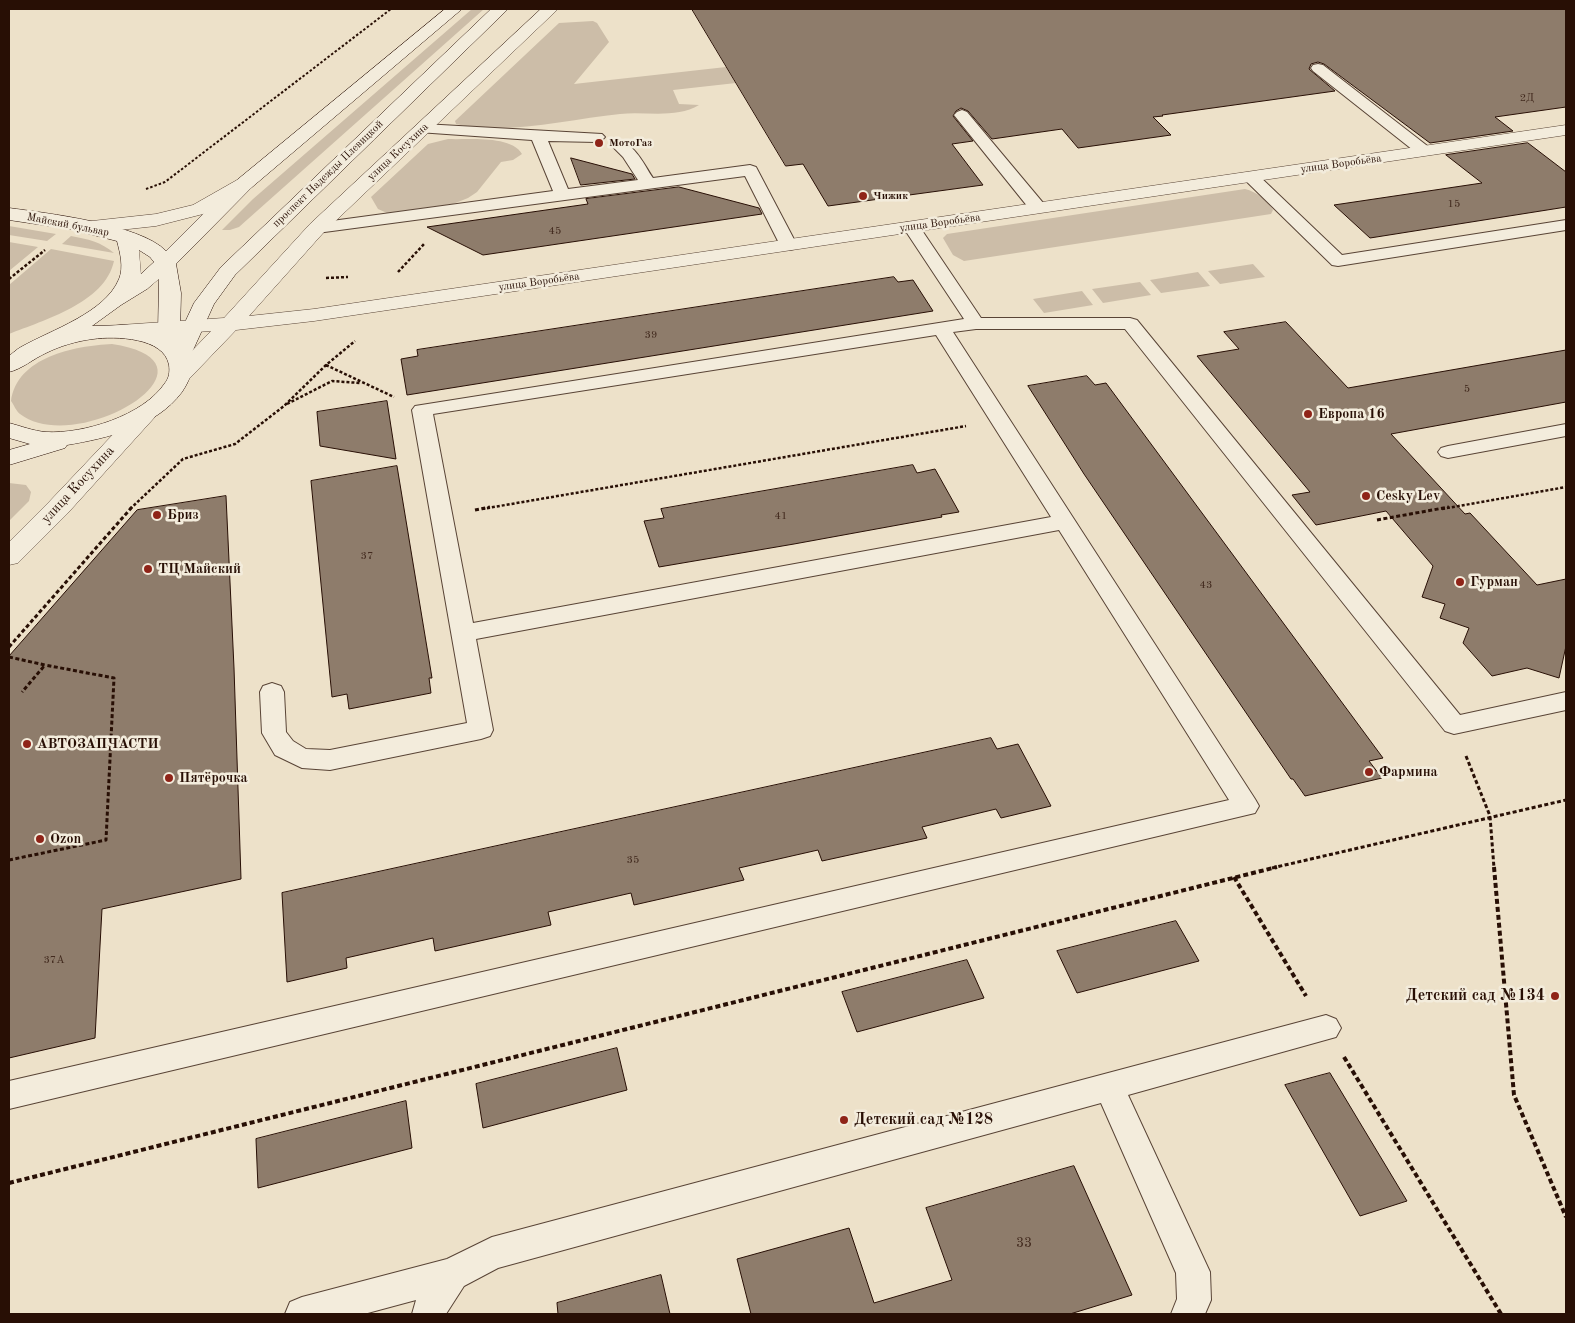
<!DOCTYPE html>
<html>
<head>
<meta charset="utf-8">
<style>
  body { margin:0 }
  #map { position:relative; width:1575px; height:1323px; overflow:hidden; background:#ede1c9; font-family:"Old Standard TT",serif }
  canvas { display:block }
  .frame { position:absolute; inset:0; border:10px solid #280f05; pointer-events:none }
</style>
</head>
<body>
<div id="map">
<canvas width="1575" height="1323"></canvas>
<div class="frame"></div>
</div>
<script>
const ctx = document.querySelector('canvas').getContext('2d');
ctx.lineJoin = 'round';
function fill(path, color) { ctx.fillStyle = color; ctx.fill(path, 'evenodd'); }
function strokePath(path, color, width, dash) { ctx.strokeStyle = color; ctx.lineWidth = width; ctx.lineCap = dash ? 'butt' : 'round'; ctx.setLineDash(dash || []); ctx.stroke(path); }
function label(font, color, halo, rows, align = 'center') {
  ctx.font = font + ' "Old Standard TT",serif'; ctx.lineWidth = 5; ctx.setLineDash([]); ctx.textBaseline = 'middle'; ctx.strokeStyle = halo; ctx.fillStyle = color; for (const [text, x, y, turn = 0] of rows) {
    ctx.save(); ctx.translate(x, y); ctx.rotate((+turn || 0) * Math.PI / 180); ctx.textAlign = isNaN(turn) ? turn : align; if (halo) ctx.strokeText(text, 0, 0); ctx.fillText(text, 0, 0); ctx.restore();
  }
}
const green = new Path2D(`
  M472,9H484L239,227L230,230H222L253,199Z
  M593,21L597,23L609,42L574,84L726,67L736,83L673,90L679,104L699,105C676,119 645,111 620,114C569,119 505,136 456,124L455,121L559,23Z
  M448,139C468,140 511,135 522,154L513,160L501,162L477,192L468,198L453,204L387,213L378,209L371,197L428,144Z
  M1245,189C1257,192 1267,200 1273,210L1271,214L964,261L953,255L943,238L947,234Z
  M9,226L56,234L47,241L9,235Z
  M71,236C88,239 101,242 114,253L62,244Z
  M9,242L38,247L9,271Z
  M51,249L114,261C105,303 44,320 9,334V285Z
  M1253,264L1265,277L1220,284L1208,271Z
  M1198,272L1210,286L1161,293L1150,280Z
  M1140,282L1151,295L1103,303L1092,289Z
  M1082,291L1093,305L1044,313L1033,299Z
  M112,344C235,363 77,458 20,414C16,411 14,405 11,401C17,357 74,346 112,344Z
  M9,483L26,485L31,492L29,501L9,521Z`);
const building = new Path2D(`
  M692,9H1566V107L1495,117L1513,131L1430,143L1324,64L1318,62L1311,64L1309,69L1335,91L1162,115L1163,116L1153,117L1171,135L1078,148L1062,129L992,139L968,111L961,108L956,111L953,116L973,141L952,144L983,185L828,206L803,164L786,166Z
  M1528,143L1566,172V207L1370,238L1334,205L1482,183L1446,155Z
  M571,158L632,174L635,179L581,185Z
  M679,187L759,208L762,214L483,255L427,227L588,204L586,199Z
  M894,277L898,282L913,280L933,311L407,395L401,359L418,356L417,350Z
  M1286,322L1348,388L1566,350V402L1391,434L1465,514L1470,513L1537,585L1566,579V646L1559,678L1527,668L1492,676L1463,643L1469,628L1440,618L1445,604L1422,597L1433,566L1386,511L1316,525L1292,495L1310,492L1197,356L1239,349L1224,332Z
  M1087,376L1095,385L1106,383L1383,758L1369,761L1382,778L1305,796L1293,779H1291L1084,474L1028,386Z
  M387,401L396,459L320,446L317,412Z
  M913,465L917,473L935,469L959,512L941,515L942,517L794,544L659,567L644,521L664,518L661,509Z
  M397,466L432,678H429L431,693L349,709L347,694L332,697L311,481Z
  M226,496L234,668L241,879L102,909L95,1038L9,1058V656L137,510Z
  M991,738L997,749L1018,744L1051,806L1001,818L996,809L922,827L927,838L822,861L818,850L739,868L744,880L634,905L631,893L548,912L551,925L435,951L433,938L390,948L346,958L347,968L287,982L282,893Z
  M1176,921L1199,961L1077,993L1057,951Z
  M967,960L984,998L857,1032L842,992Z
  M617,1048L627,1090L483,1128L476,1084Z
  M1330,1073L1407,1201L1360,1216L1285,1085Z
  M406,1101L412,1148L258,1188L256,1139Z
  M1074,1166L1132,1295L1070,1314H751L737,1259L849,1228L874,1303L952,1280L926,1208Z
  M661,1275L670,1314H558L557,1303Z`);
const pathFar3 = new Path2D(`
  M146,189L165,182L391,9`);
const pathFar2 = new Path2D(`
  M398,272L425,243
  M326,278L348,277
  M9,279L45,250
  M326,365L394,397
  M287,404L332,381L360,383
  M130,509L183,459L235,444L284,406L326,365L355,341
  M482,509L966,426
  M1442,509L1566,487`);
const pathFar1 = new Path2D(`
  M475,510L490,507
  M1377,520L1449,507
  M9,647L132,507
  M9,657L45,665L22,692
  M1466,756L1490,816L1494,868
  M9,860L106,840L114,678L45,665
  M1272,868L1566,800`);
const path = new Path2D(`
  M1494,867L1514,1095L1566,1217
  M1234,877L1306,996
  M1344,1057L1501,1314
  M9,1183L1277,867`);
const service = new Path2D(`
  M1318,64L1323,65L1430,148L1432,151L1430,154H1418L1313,71L1311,68L1313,65Z
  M962,110L967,112L1044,204L1046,208L1044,212H1032L954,115L957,112Z
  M423,124L602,134L605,137L602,140L597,142L548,141L568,189L638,180L623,157L612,146L614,143C633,138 644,165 653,178L750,165L756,167L797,245L794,249L788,250L782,249L745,176L317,233L311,232L309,228L311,224L317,223L553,191L532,140L418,132L415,129L418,126Z
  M1251,172L1257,174L1342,255L1566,220V230L1338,266L1332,265L1245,180L1243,177L1245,174Z
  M911,222L917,223L981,318H1130L1137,320L1460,715L1566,692V710L1454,734L1445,731L1125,329H976L953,332L1255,799L1259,806L1255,813L9,1109V1081L1229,800L1059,530L476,639L493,730L490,736L481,739L330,770L302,768L275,755L262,733L260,692L263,686L272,683L281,686L284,692L286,732L293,741L306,749L330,750L467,723L412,410L415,406L964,319L903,227L905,223ZM936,335L1051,517L473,623L433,414Z
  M1566,424V436L1448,458L1441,456L1438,452L1441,448L1448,446Z
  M1326,1015L1336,1019L1341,1028L1336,1037L1128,1095L1210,1272L1211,1300L1205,1314H1171L1177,1299L1176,1273L1101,1103L498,1268L464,1286L446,1314H412L416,1300L364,1314H285L290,1302L302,1297L447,1259L492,1237Z`);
const minor = new Path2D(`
  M541,9H558L324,232L249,316L314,309L1566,125V135L314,321L236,330L188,380L180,382L172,380L169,375L211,331L120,337L112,336L109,331L112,326L120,325L224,318L310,224Z
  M244,178L251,180L253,184L251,188L207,213L156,226L92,233L85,231L82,227L85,223L92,221L156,214L193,205L237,180Z
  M146,406L154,408L157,413L154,418L67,514L18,563L9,565V542L49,502L138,408Z`);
const secondary = new Path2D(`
  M445,9H462L251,188L176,264L181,293L180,333L194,303L221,267L491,9H508L235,275L214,304L189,359C194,372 189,381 182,392C156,427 108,438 67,445L65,448L9,465V450L30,444L9,438V423C21,426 33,431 46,432C83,434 143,416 165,383C169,378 170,372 169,365C164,337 115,336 93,339C77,341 60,346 46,353C33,359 22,369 9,372V356C13,353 17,349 21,347C51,330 105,313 119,279C124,267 120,253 117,241L70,229L9,220V208C46,213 140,224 166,251L237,180ZM139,250L150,257L154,262L141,274ZM159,279L158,333L127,325L92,326L121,305L147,289Z`);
const markers = [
  [599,143,5,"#8f2418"],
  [863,196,5,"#8f2418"],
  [1308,414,5,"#8f2418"],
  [1366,496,5,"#8f2418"],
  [157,515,5,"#8f2418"],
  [148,569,5,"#8f2418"],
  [1460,582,5,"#8f2418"],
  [27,744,5,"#8f2418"],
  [1369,772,5,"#8f2418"],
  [169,778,5,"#8f2418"],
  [40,839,5,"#8f2418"],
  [1555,996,5,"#8f2418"],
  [844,1120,5,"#8f2418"]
];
const numberNames = [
  ["2Д",1527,98],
  ["15",1454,204],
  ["45",555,231],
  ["39",651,335],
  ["5",1467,389],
  ["41",781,516],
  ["37",367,556],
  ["43",1206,585],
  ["35",633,860],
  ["37А",54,960]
];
const farPoinames = [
  ["МотоГаз",609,143],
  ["Чижик",873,196]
];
const farStreetnames = [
  ["улица Косухина",398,152,-43],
  ["улица Воробьёва",1341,164,-8],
  ["проспект Надежды Плевицкой",328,174,-44],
  ["улица Воробьёва",940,223,-8],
  ["Майский бульвар",68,225,11],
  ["улица Воробьёва",539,282,-8]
];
const poiNames = [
  ["Европа 16",1318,414],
  ["Cesky Lev",1376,496],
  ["Бриз",167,515],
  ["ТЦ Майский",158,569],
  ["Гурман",1470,582],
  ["АВТОЗАПЧАСТИ",37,744],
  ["Фармина",1379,772],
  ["Пятёрочка",179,778],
  ["Ozon",50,839]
];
const streetNames = [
  ["улица Косухина",78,485,-47]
];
const nearNumbernames = [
  ["33",1024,1243]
];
const nearPoinames = [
  ["Детский сад №134",1545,996],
  ["Детский сад №128",854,1120,"left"]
];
fill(green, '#ccbda8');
fill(building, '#8e7c6b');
strokePath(building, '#280f05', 1);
strokePath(service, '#594436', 2);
strokePath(minor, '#594436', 1);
strokePath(secondary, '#280f05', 1);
strokePath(pathFar3, '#280f05', 2, [2.5, 2]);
strokePath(pathFar2, '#280f05', 2.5, [3, 2]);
strokePath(pathFar1, '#280f05', 3, [4, 2.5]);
strokePath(path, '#280f05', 4, [5, 3]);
fill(service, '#f3ecdc');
fill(minor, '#f3ecdc');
fill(secondary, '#f3ecdc');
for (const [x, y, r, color] of markers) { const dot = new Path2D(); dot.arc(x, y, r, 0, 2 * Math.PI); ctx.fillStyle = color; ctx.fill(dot); strokePath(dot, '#f3ecdc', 2); }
label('11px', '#422a1e', null, numberNames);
label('bold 11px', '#280f05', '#f3ecdc', farPoinames, 'left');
label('11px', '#280f05', '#f3ecdc', farStreetnames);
label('bold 14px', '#280f05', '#f3ecdc', poiNames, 'left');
label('14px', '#280f05', '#f3ecdc', streetNames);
label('14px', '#422a1e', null, nearNumbernames);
label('bold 16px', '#280f05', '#f3ecdc', nearPoinames, 'right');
</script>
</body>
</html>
